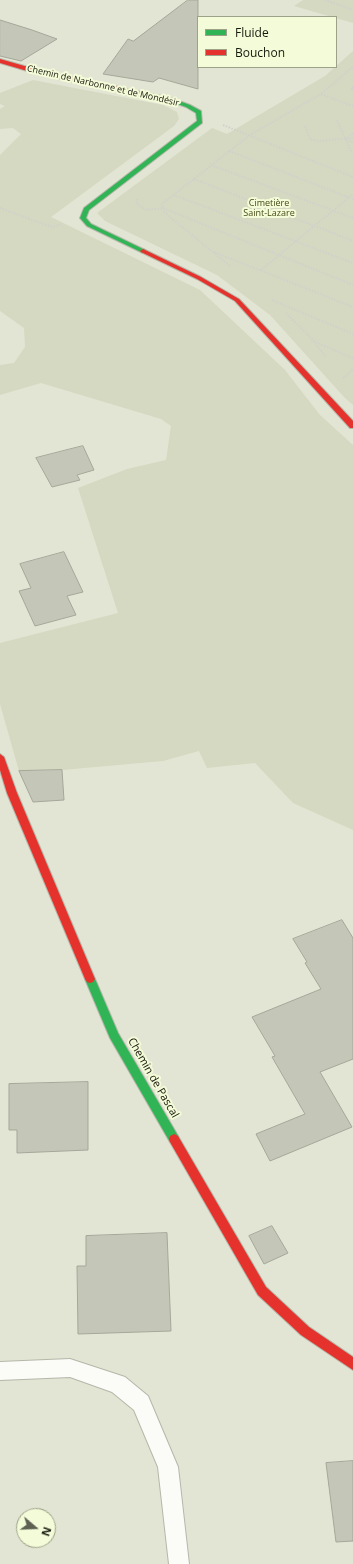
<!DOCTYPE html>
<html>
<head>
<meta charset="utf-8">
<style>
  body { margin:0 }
  #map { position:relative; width:353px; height:1564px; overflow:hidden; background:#e2e5d3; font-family:"Open Sans",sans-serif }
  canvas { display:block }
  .legend { position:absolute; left:197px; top:16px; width:140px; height:52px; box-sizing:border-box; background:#f4fbd8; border:1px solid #9ca187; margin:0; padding:5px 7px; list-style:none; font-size:12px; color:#17190d }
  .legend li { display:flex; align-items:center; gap:8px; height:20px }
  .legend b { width:20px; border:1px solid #9ca187 }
  .north { position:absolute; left:16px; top:1508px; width:40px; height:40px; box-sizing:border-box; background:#f4fbd8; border:1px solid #9ca187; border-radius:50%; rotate:109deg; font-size:11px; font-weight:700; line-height:16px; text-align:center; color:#17190d }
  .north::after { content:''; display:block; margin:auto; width:14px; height:18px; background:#5e6052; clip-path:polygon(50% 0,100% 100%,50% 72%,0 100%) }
</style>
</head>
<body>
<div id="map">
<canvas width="353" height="1564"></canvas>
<ul class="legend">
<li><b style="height:5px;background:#30b455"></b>Fluide</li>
<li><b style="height:5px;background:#e5322d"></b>Bouchon</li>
</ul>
<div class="north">N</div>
</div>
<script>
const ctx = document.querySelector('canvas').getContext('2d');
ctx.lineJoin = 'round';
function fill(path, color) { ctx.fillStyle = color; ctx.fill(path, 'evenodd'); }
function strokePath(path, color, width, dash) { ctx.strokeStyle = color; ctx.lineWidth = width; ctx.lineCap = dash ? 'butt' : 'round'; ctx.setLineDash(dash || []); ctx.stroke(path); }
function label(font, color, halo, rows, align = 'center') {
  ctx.font = font + ' "Open Sans",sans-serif'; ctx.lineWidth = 4; ctx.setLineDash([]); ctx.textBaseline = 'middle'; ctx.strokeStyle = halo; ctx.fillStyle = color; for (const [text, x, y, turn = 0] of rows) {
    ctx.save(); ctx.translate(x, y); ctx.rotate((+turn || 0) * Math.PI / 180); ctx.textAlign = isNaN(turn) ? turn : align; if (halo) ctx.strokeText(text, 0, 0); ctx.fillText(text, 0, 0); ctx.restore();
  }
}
const green = new Path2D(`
  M303,0H353V23L294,6Z
  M353,51V405L344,397L270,315L217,275L105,221L97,213L212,128L227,134L325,76Z
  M33,80L163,105L177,112L179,119L174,126L51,217L200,290L285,370L320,415L353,445V830L293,803L255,763L207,768L199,751L163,761L62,770L19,771L0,704V643L118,613L78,488L127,469L166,460L171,426L161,419L41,383L0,395V365L14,363L25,347L24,328L0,311V155L21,134L13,128L0,129V109L5,106L0,104V93Z`);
const building = new Path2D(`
  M188,0H198V89L159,78L153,82L103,74L128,39L133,41Z
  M0,20L32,30L57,39L21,61L0,56Z
  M83,446L94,470L77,475L80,480L52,487L36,458Z
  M64,552L83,592L67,596L76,615L35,626L19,591L31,588L20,564Z
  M62,770L64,800L33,802L19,771Z
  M342,920L353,938V1059L320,1072L352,1127L270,1161L256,1134L305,1114L272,1057L275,1056L252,1017L321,989L305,963L307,962L293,939Z
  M88,1082V1150L17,1153V1130H9V1084Z
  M272,1226L288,1253L264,1264L249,1236Z
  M167,1233L171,1331L78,1334L77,1266H86V1236Z
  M353,1461V1541L336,1542L326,1463Z`);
const path = new Path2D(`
  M325,0L353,10
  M353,87L351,89H353
  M321,94L353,106
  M337,120L352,153
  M223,125L353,177
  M305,126L310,139L318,141L353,138
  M353,133L346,139L353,142
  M229,151L353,199
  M211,165L353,218
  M194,179L353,241
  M174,195L353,263
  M137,199V204L147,210L163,208L353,285
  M0,208L52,227L62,224
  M214,252L353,307
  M230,266L164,212L162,204L250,135L321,94L353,67
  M261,270L353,194
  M272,300L353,334
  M286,313L313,340L326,357
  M313,341L353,358
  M343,377L344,378L353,369`);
const lane = new Path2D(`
  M70,1359L125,1377L148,1396L178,1467L189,1564H169L158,1467L134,1410L112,1392L70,1377L0,1380V1362Z`);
const fast = new Path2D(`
  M171,98L190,105L201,111L202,123L89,210L86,218L91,224L145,250L146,251L143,253L87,226L80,218L84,208L197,121L196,113L186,107L169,101V99Z
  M90,975L93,976L95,979L118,1033L178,1136L179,1139L178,1142L174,1144L170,1142L110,1038L85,979L87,976Z`);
const jam = new Path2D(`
  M0,59L42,71L171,98L174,100L171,102L41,75L0,63Z
  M143,249L201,277L239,299L353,421V428H350L235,301L197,279L141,252L140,251Z
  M0,754L4,757L17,793L95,979L93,982L90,983L87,982L85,979L7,793L0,770Z
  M174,1134L178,1136L266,1287L309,1327L353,1357V1370L301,1335L258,1295L170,1142L169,1139L170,1136Z`);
const farStreetnames = [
  ["Chemin de Narbonne et de Mondésir",103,86,13]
];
const farParknames = [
  ["Cimetière",269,203],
  ["Saint-Lazare",269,213]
];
const streetNames = [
  ["Chemin de Pascal",153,1078,60]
];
fill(green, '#d5d9c1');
fill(building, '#c4c6b8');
strokePath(building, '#a5a799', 1);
strokePath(lane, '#b5b7a9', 2);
strokePath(fast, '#b5b7a9', 2);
strokePath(jam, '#b5b7a9', 2);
strokePath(path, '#d0d1cb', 2, [1.5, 1.5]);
fill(lane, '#fbfbf8');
fill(fast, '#30b455');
fill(jam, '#e5322d');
label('9px', '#17190d', '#f4fbd8', farStreetnames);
label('9px', '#454b15', '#f4fbd8', farParknames);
label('11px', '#17190d', '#f4fbd8', streetNames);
</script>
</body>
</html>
